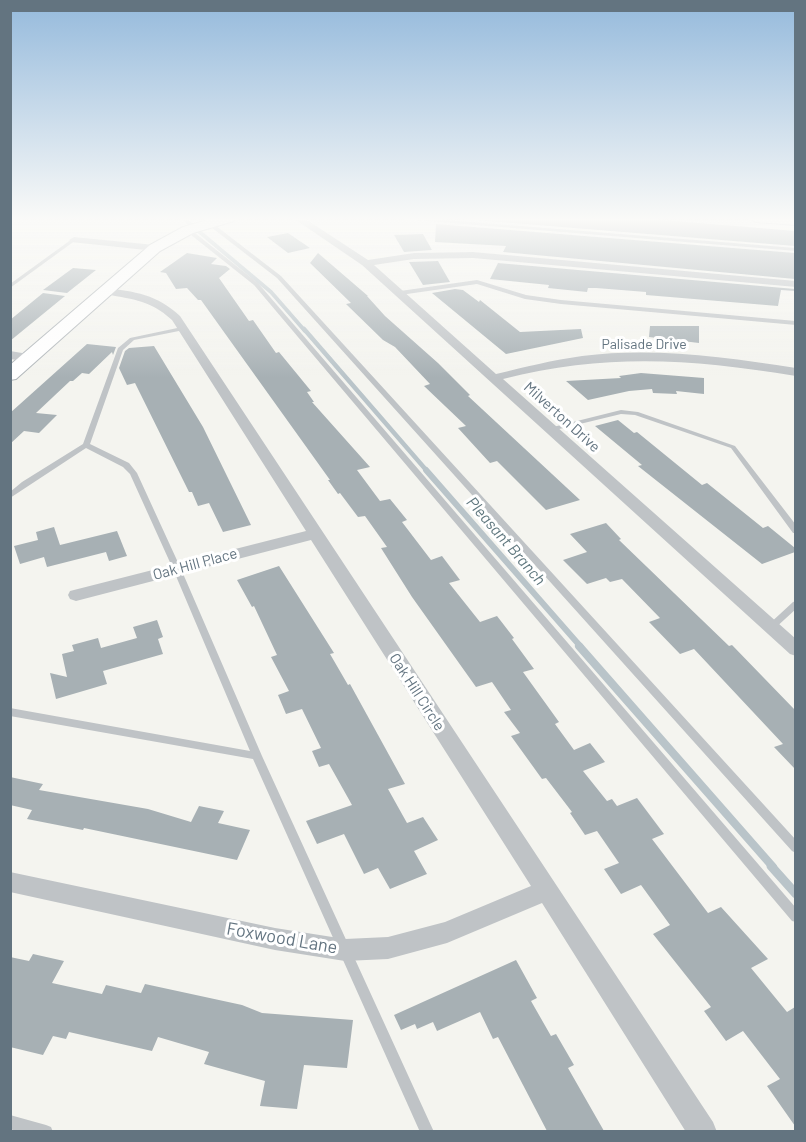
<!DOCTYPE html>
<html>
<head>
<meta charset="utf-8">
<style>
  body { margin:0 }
  #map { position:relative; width:806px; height:1142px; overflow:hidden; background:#f4f4ef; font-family:Barlow,sans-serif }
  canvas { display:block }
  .frame { position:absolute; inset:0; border:12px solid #637480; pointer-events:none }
</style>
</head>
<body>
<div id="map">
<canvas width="806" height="1142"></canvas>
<div class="frame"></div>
</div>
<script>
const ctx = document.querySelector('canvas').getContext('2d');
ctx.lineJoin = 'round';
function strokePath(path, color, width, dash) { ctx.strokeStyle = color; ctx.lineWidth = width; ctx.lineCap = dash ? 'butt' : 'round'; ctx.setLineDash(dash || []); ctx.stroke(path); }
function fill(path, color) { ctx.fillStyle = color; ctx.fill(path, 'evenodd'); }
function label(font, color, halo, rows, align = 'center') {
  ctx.font = font + ' Barlow,sans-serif'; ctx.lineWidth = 6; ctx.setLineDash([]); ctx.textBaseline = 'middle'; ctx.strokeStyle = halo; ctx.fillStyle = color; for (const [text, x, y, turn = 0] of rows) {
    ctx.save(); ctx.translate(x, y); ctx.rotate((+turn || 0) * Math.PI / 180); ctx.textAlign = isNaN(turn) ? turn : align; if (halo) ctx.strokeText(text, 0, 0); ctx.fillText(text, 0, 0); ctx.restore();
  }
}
const streamFar4 = new Path2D(`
  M183,218L271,292L305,331`);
const streamFar3 = new Path2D(`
  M304,329L427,471`);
const streamFar2 = new Path2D(`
  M426,470L581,647`);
const streamFar1 = new Path2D(`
  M579,646L773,867`);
const stream = new Path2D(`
  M771,866L796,894`);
const building = new Path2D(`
  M451,218H638L748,227L795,231V246Z
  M436,224L795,253V279L503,252L506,246L435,242Z
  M288,233L310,248L288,253L267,237Z
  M423,234L432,250L404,252L394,235Z
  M187,253L217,258L211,264L226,266L230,269L219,278L249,321L253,320L276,353L279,352L311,391L307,392L314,402H312L370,467L357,470L380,501L390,499L407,520L402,522L431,560L442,556L460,580L449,583L480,622L497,616L514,638L512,639L534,669L523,672L559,722L555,724L574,750L590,743L605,762L583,771L607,801L612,799L617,806L637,798L664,834L652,839L708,913L721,907L768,959L751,968L787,1012L795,1007V1126L767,1086L780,1079L743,1031L726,1041L704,1011L711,1007L653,934L670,925L641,885L621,894L604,869L619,863L597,831L585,835L570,813L572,812L546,778L542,779L511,736L520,733L504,712L511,710L492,682L476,687L412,597L381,548L387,547L365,516L358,517L340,493L338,494L328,480H330L201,300H198L187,288L176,289L166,273L160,272Z
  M318,253L368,296H367L385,316L438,363L470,395L468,396L580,500L546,510L497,461L490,463L458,428L466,426L424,386L430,384L395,347L383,340L346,304L351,303L310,263Z
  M438,261L450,282L423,285L409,262Z
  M498,263L795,289V291L781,290L778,306L646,295V292L596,288H588L587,292L548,288L549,285L490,279Z
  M73,268L96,270L67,293L43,290Z
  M455,289L463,290L479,302L480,300L520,332L581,329L583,338L506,354L432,293Z
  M43,293L65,296L10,341V320Z
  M650,326H699V343L649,337Z
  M87,344L116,347L113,355L112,352L89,374L82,373L73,381H70L36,413L57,415L39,433L24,431L10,444V413Z
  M154,346L203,427L251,525L223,532L209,503L198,506L192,492H189L135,383L127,385L119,368L125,351L129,348Z
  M641,373L704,378V394L676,391L677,394L653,393L652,389L629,391L588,400L566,381L621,378L619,376Z
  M618,420L634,433L637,432L702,485L707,483L763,528L768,526L795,548V552L762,564L638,466L642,465L595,426Z
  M606,523L621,539L619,540L729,646L732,645L795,710V769L774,747L783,744L694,649L680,654L649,622L660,618L622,579L610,582L606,578L587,584L563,560L587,552L570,534Z
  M54,527L60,545L117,531L127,556L109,561L106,552L47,567L44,557L20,564L14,546L38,540L36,532Z
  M279,566L334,653L330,654L348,685L350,684L405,784L388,789L407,823L423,817L438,840L414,851L427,874L390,889L378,868L364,874L344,834L317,844L306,821L352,805L329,764L319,767L312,751L321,748L302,709L286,714L278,695L289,691L271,657L277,655L254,606L252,607L237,580Z
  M157,620L163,637L158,639L163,654L103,671L107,684L56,699L50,673L67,677L62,654L74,651L72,645L98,638L101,648L137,638L133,627Z
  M10,777L43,784L39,790L148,809L191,822L199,806L224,811L218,823L250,830L237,860L84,828L83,830L27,819L32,810L10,805Z
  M33,954L64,961L52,983L102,994L106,985L141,993L145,984L242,1005L262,1013L353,1020L347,1068L304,1065L297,1109L260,1106L265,1081L204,1064L209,1052L158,1037L152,1051L69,1032L66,1039L53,1036L43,1055L10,1047V957L29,961Z
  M516,960L537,998L531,1001L551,1036L556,1034L574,1065L568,1068L604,1131H547L498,1037L493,1039L480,1012L437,1031L433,1022L417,1029L415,1024L401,1030L394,1015Z`);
const lane = new Path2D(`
  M400,218H421L796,248V251L402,219Z
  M207,222H211L281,276L796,840V853L792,851L277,278L207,224Z
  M186,229H190L258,283L796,908V922L792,921L254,285L186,231Z
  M72,239L76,240L10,288V284Z
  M477,280L526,295L561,300L796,321V325L561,304L525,299L477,284L400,295L397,293L400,291Z
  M182,327L184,328V330L134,340L123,350L90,444L129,463L137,473L181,569L262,756L434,1132H420L253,759L10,716V708L250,751L173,569L130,474L123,467L86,448L10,498V492L22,482L83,444L118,348L130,338Z
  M621,410L638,412L735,446L796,525V533H793L731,448L635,415L621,414L551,431L548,429L549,428Z
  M796,601V609L773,630H767L766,628L767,626L793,602Z
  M10,1115L46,1125L51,1127L53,1132H19L10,1129Z`);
const street = new Path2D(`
  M293,218H304L368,260L414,253L473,252L796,281V287L473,258L414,259L374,265L496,374C525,367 553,360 582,356C653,347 725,357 796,368V376C690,359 608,353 503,379L796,639V656L790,654L362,265Z
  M74,237L155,245L160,248L155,251L71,242L69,240Z
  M105,288C134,291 158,295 180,316L713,1122L717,1132H686L542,903L447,943L388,959L345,961L275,950L10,892V872L275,928L345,939L388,937L445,922L531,886L311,540L76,601L70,599L68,595L70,591L306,531L172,320C148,298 131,300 101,293V289Z
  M10,351L34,355L36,358L30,362L10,359Z`);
const secondary = new Path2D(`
  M214,218H236L234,221L193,233L160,251L16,379L10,380V365L150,245L183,227Z
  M749,218H796V225L756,222Z`);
const farStreetnames = [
  ["Palisade Drive",644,344]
];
const streetNames = [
  ["Milverton Drive",562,417,42],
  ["Oak Hill Place",195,564,-15],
  ["Oak Hill Circle",417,692,57]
];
const waterNames = [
  ["Pleasant Branch",506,541,49]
];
const nearStreetnames = [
  ["Foxwood Lane",282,938,10]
];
strokePath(streamFar4, '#b9c4c9', 4);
strokePath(streamFar3, '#b9c4c9', 4.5);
strokePath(streamFar2, '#b9c4c9', 6);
strokePath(streamFar1, '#b9c4c9', 8);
strokePath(stream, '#b9c4c9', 9);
fill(building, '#a7b0b4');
strokePath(secondary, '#afb5b9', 2);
fill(lane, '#bfc3c6');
fill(street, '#bfc3c6');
fill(secondary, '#fff');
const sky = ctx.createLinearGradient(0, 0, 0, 378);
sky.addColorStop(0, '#95badc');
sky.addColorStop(0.58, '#fafaf8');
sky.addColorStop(1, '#fafaf800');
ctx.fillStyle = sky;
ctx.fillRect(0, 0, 806, 378);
label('14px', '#637480', '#fff', farStreetnames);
label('15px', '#637480', '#fff', streetNames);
label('italic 16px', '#5f777e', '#fff', waterNames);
label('18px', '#637480', '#fff', nearStreetnames);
</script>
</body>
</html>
